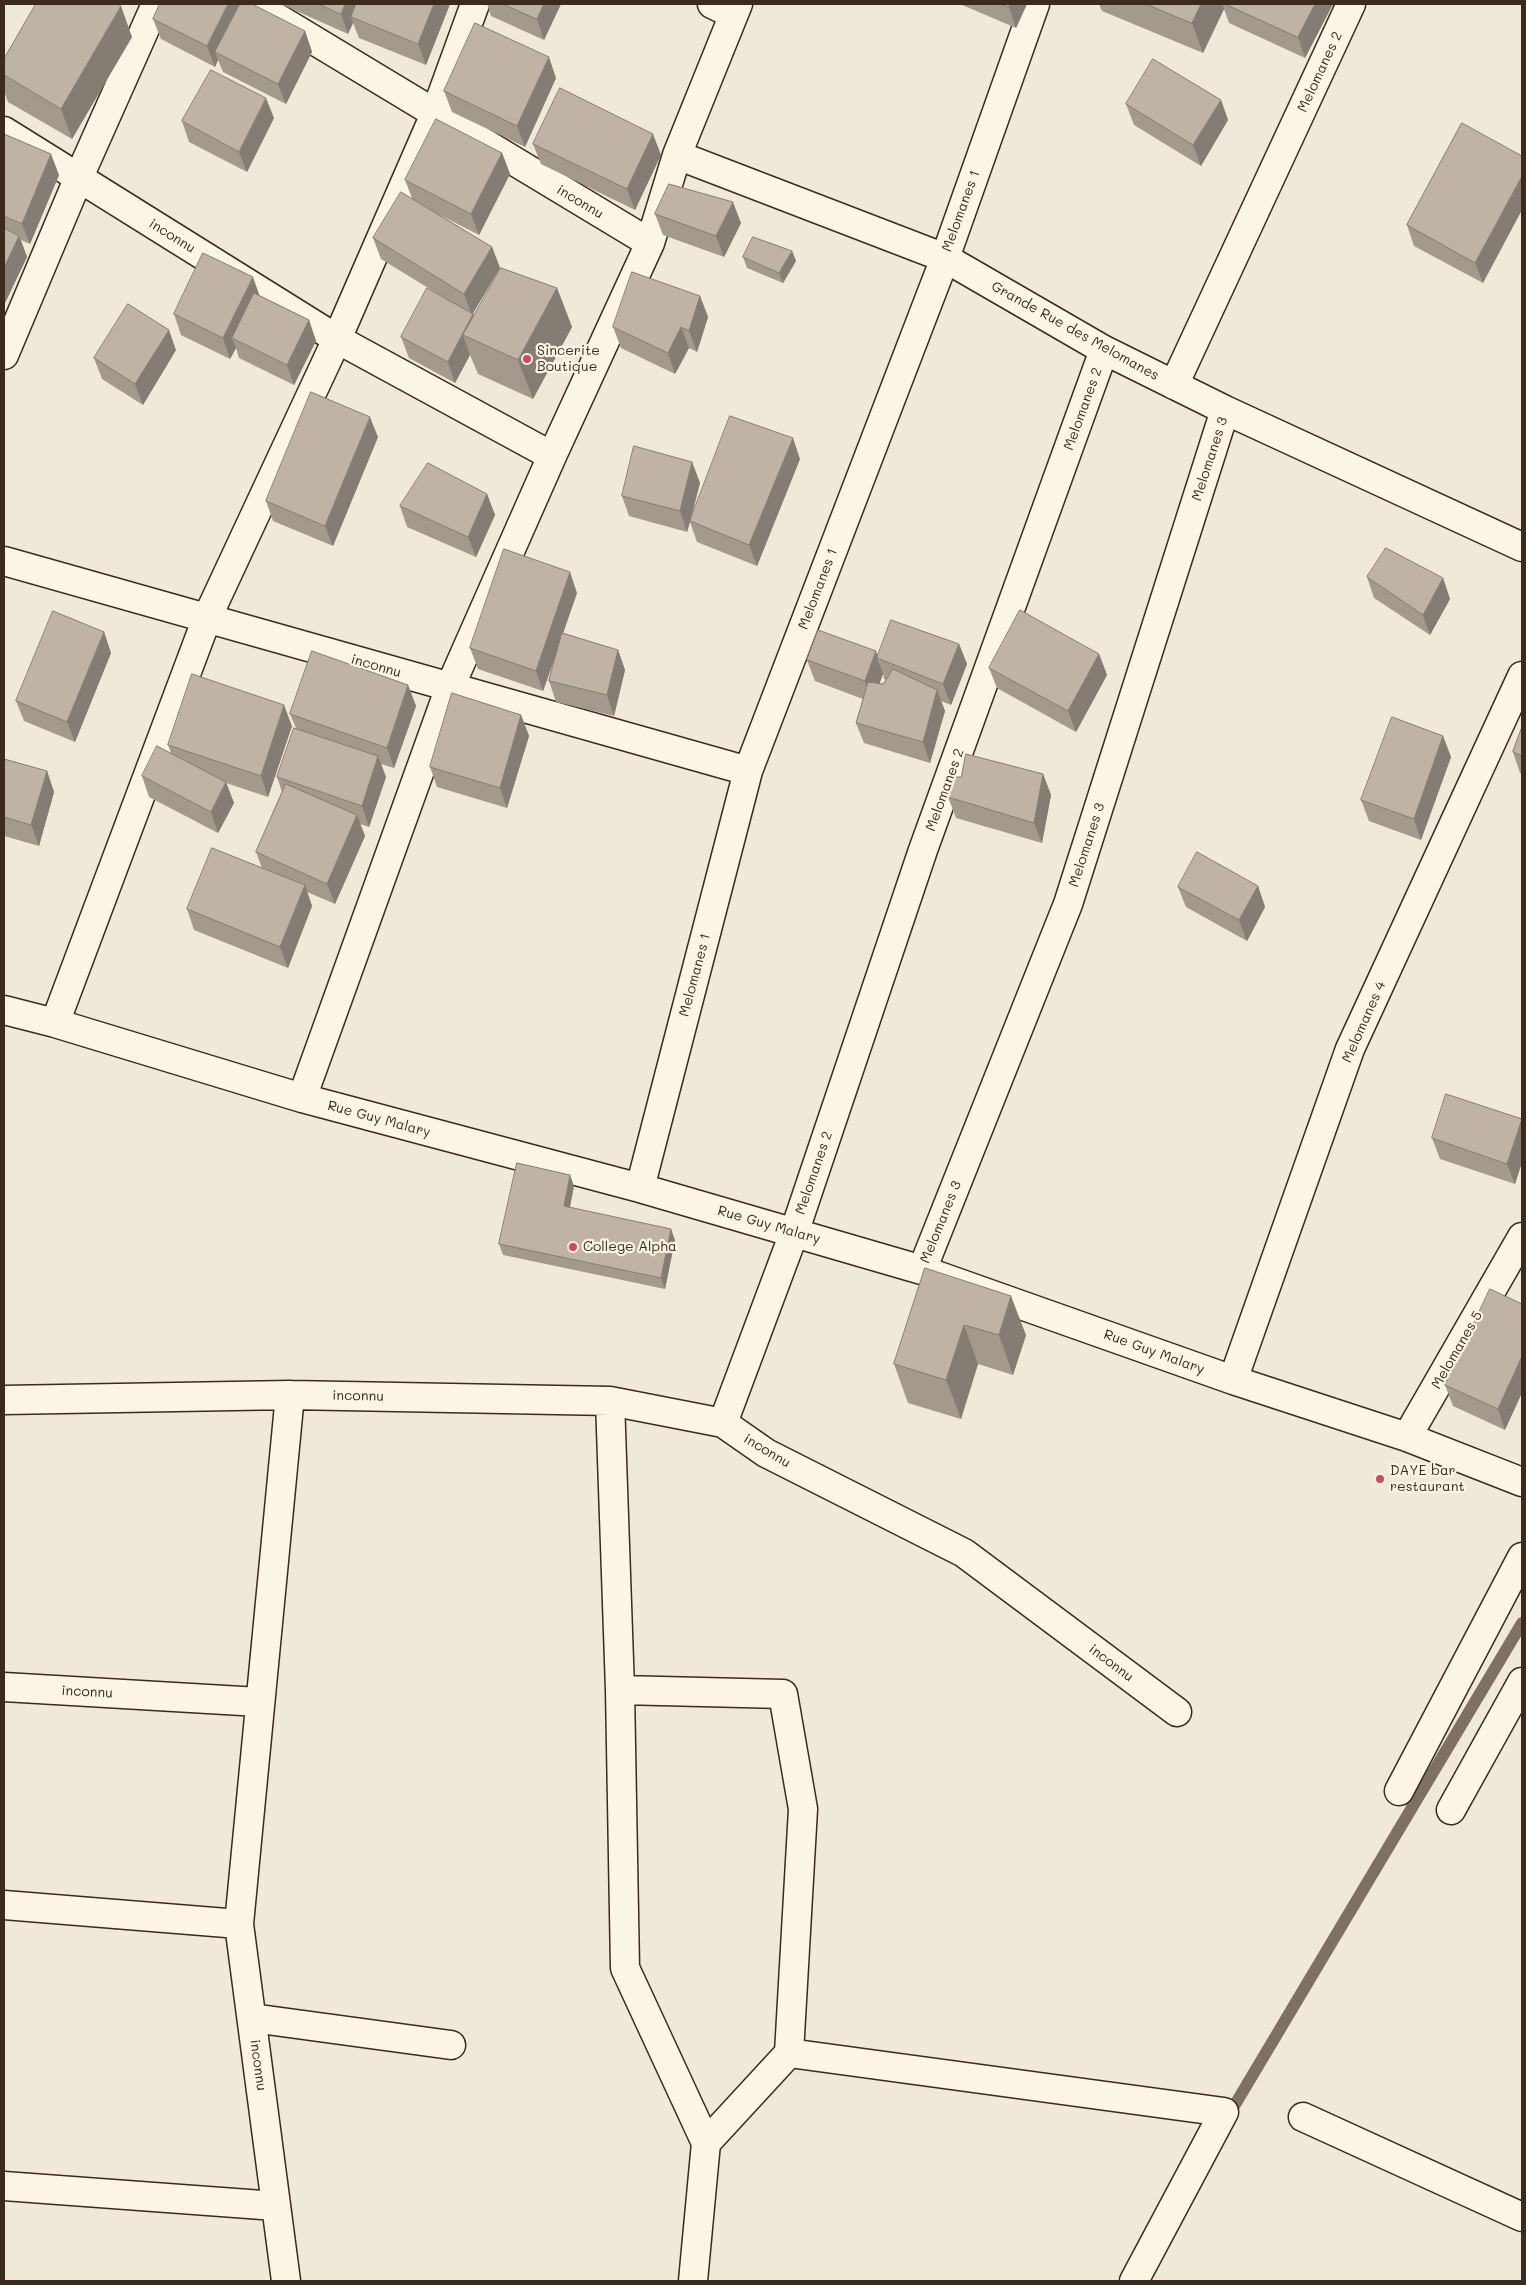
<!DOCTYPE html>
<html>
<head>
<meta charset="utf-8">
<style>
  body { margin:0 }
  #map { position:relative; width:1526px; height:2285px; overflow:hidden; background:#f0e9d9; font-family:Mali,sans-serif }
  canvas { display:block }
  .frame { position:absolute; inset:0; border:5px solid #3b2a1e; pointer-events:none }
</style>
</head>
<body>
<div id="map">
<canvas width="1526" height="2285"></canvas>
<div class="frame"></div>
</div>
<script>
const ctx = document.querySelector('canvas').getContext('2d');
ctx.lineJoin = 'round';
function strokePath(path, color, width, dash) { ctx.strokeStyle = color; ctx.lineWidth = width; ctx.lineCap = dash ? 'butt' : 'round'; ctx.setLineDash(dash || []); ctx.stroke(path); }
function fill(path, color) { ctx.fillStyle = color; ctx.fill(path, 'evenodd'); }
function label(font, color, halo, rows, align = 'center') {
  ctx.font = font + ' Mali,sans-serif'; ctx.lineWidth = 4.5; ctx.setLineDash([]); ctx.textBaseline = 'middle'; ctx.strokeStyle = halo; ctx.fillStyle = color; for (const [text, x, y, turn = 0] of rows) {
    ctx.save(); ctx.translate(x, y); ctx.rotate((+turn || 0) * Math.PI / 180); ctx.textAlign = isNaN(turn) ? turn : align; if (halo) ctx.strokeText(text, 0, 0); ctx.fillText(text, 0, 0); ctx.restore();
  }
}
const stream = new Path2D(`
  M1227,2118L1522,1623`);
const street = new Path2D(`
  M254,4L650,243
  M712,4L733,14
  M4,131L337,339L552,456
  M677,155L945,258L1104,350L1225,410L1522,547
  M4,355L79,177L156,4
  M1174,385L1351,4
  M4,561L748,771
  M4,1010L55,1023L302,1098L640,1188L922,1270L1233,1380L1407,1437L1522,1482
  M55,1023L207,618L337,339L435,114L475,4
  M302,1098L450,687L552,456L650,243L677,155L738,4
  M640,1188L748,771L945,258L1035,4
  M922,1270L1068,904L1225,410
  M1233,1380L1350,1049L1522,676
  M4,1400L290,1395L610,1401L723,1423L766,1453L964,1553L1177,1712
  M610,1401L620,1690L625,1968L706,2143L693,2281
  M723,1423L794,1233L923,850L1104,350
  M1407,1437L1522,1237
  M4,1687L259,1702
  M620,1690L783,1694L803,1809L789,2053L706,2143
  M1399,1791L1522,1557
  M1451,1810L1522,1682
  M4,1905L239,1924
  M252,2018L451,2045
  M789,2053L1224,2112L1134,2281
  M1303,2117L1522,2217
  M4,2186L276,2206
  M286,2281L239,1924L290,1395`);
const wall = new Path2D(`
  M282,4H450L426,65L359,38L353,23L348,34L283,5Z
  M487,4H561L544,40L491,16Z
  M960,4H1027L1016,28Z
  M1099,4H1333L1305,58L1229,23L1224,9L1203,53L1102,11Z
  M153,19L305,31L312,52L286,104L223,72L218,60L215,67L161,39Z
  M132,37L72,139L8,102L4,91V59Z
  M556,78L525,147L452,112L444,91Z
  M1221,100L1228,120L1201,166L1134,125L1126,104Z
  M274,118L247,172L189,142L182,121Z
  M1462,123L1483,283L1414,246L1407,225Z
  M4,134L59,175L30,244L21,240L27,257L4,305Z
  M533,144L661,155L635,210L541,164Z
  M502,153L510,174L479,235L438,214L492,247L500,268L473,313L474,316L557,288L572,327L533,399L478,374L470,355L455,383L409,358L401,337L443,297L381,259L373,238L412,198L405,180Z
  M655,214L741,223L724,257L663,235Z
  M792,251L796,261L783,283L747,268L743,257Z
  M260,296L309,320L316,341L294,385L239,358L236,348L230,359L181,335L174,314Z
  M700,296L708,317L697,352L689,348L675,374L621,348L613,327Z
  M176,350L143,405L102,379L94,358Z
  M378,437L333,546L273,521L266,501Z
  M800,459L757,566L697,542L690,522L687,532L629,516L622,496L692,462L700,483L691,519Z
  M487,494L495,515L476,557L407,527L400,506Z
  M1367,577L1443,578L1450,599L1430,635L1374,598Z
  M577,593L563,633L618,650L625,670L614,716L556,702L549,681L555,658L543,691L478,669L470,648Z
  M104,632L111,653L75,742L24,721L16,701Z
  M959,644L967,664L951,705L941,701L945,711L930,763L864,743L856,723L863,699L815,681L807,660L878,656ZM883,674L884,679L886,680L883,684H879Z
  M1099,654L1107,675L1076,732L997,688L989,668Z
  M408,685L416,706L394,768L381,764L386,777L369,827L360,824L365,836L335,904L307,892L312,906L288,968L194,930L187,909L262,868L256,852L282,792L277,777L296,728L290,714Z
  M521,715L529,736L507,808L437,787L430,767Z
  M292,726L268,797L226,783L234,803L218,833L149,797L142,776L171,753L168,745Z
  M1522,727V774L1520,773L1513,752Z
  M1443,736L1451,757L1421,840L1369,821L1361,800Z
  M4,759L47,771L54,792L39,846L4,836Z
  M1043,774L1051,795L1042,843L956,818L948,797Z
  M1258,886L1265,907L1247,941L1186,907L1178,887Z
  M1522,1119V1162L1515,1184L1440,1159L1432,1138Z
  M574,1186L570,1207L675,1240L665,1289L503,1255L499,1244Z
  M925,1268L1026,1335L1013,1375L978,1364L961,1419L908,1403L894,1364Z
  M1522,1304L1505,1430L1453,1406L1445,1385Z`);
const shadedWall = new Path2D(`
  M228,4H241L215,52L218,60L215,67L207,46Z
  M345,4H362L351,17L353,23L348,34L341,14Z
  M434,4H450L426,65L418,44Z
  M544,4H561L544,40L537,19Z
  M1010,4H1027L1016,28L1009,7Z
  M1201,4H1222L1224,9L1203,53L1192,23Z
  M1315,4H1333L1305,58L1298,37Z
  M121,6L132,37L72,139L61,109Z
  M305,31L312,52L286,104L278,84Z
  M549,57L556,78L525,147L517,126Z
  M266,98L274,118L247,172L239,152Z
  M1221,100L1228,120L1201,166L1193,145Z
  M653,134L661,155L635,210L627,189Z
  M502,153L510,174L479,235L471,214Z
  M51,154L59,175L30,244L22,224Z
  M1522,176V210L1483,283L1475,263Z
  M733,202L741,223L724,257L716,236Z
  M19,236L27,257L4,305V268Z
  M492,247L500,268L472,315L464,294Z
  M792,251L796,261L783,283L779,273Z
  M253,277L260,297L232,338L236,348L230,359L223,338Z
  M557,288L572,327L533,399L518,360Z
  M700,296L708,317L697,352L689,331Z
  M473,314L481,335H463L470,355L455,383L448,362Z
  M309,320L316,341L294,385L287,365Z
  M681,327L689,348L675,374L668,353Z
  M169,330L176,350L143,405L135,384Z
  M370,417L378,437L333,546L325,526Z
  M793,438L800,459L757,566L749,545Z
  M692,462L700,483L687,532L680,511Z
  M487,494L495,515L476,557L468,537Z
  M570,572L577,593L543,691L536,671Z
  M1443,578L1450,599L1430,635L1423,615Z
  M104,632L111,653L75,742L67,722Z
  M959,644L967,664L951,705L943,684Z
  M618,650L625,670L614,716L607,695Z
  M876,651L879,659L877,658L883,674L873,702L865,681Z
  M1099,654L1107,675L1076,732L1068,711Z
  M408,685L416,706L394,768L387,748Z
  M937,690L945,711L930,763L923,742Z
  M284,705L292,726L268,797L261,776Z
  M521,715L529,736L507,808L500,788Z
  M1443,736L1451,757L1421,840L1414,819Z
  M378,756L386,777L369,827L362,806Z
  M47,771L54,792L39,846L31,825Z
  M1043,774L1051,795L1042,843L1034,823Z
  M226,782L234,803L218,833L211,812Z
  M357,815L365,836L335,904L327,884Z
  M305,885L312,906L288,968L280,947Z
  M1258,886L1265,907L1247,941L1239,920Z
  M1522,1119V1162L1515,1184L1507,1164Z
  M570,1175L574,1186L568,1216L564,1206Z
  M671,1229L675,1240L665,1289L661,1278Z
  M1011,1296L1026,1335L1013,1375L999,1335Z
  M964,1325L978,1364L961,1419L946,1380Z
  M1522,1356V1393L1505,1430L1498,1409Z`);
const building = new Path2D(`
  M36,4H117L121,6L61,109L4,75V59Z
  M160,4H228L207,46L153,19Z
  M240,4H252L305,31L278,84L215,52Z
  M319,4H345L341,14Z
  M356,4H434L418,44L351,17Z
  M503,4H544L537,19Z
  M1001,4H1010L1009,7Z
  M1146,4H1201L1192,23Z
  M1225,4H1315L1298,37Z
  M475,23L549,57L517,126L444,91Z
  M1153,59L1221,100L1193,145L1126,104Z
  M211,70L266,98L239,152L182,121Z
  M560,88L653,134L627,189L533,144Z
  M436,119L502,153L471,214L405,180Z
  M1462,123L1522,156V176L1475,263L1407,225Z
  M4,134L51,154L22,224L4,216Z
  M669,184L733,202L716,236L655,214Z
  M401,192L492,247L464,294L373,238Z
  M4,228L19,236L4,268Z
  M753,237L792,251L779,273L743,257Z
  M203,253L253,277L223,338L174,314Z
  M501,268L557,288L518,360L463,335Z
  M632,272L700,296L689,331L681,327L668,353L613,327Z
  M427,288L473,314L448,362L401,337Z
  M254,293L309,320L287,365L232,338Z
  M128,304L169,330L135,384L94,358Z
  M311,392L370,417L325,526L266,501Z
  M730,416L793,438L749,545L690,521Z
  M634,446L692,462L680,511L622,496Z
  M428,463L487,494L468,537L400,506Z
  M1386,548L1443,578L1423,615L1367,577Z
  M504,549L570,572L536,671L470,648Z
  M1020,610L1099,654L1068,711L989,668Z
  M53,611L104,632L67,722L16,701Z
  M891,620L959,644L943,684L877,658Z
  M818,630L876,651L865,681L807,660Z
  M562,633L618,650L607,695L549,681Z
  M312,651L408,685L387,748L290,714Z
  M893,669L937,690L923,742L856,723L868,682L883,684Z
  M192,674L284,705L261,776L168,745Z
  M452,693L521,715L500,788L430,767Z
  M1392,717L1443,736L1414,819L1361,800Z
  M1522,727V756L1513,752Z
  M294,728L378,756L362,806L277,777Z
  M157,746L226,782L211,812L142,776Z
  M966,754L1043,774L1034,823L948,797L951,777H961Z
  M4,759L47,771L31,825L4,817Z
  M286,784L357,815L327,884L256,852Z
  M212,848L305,885L280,947L187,909Z
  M1197,852L1258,886L1239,920L1178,887Z
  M1446,1094L1522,1119L1507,1164L1432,1138Z
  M517,1163L570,1175L564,1206L671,1229L661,1278L499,1244Z
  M925,1268L1011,1296L999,1335L964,1325L946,1380L894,1364Z
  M1490,1289L1522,1304V1356L1498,1409L1445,1385Z`);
const markers = [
  [527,359,5,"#d1495b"],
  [573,1247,5,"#d1495b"],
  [1380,1479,5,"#d1495b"]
];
const streetNames = [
  ["Melomanes 2",1320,72,-65],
  ["inconnu",580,202,31],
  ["Melomanes 1",961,211,-70],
  ["inconnu",172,236,32],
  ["Grande Rue des Melomanes",1075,331,29],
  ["Melomanes 2",1083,409,-70],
  ["Melomanes 3",1210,459,-72],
  ["Melomanes 1",818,589,-69],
  ["inconnu",376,666,16],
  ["Melomanes 2",945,790,-70],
  ["Melomanes 3",1087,845,-72],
  ["Melomanes 1",695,975,-75],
  ["Melomanes 4",1364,1022,-66],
  ["Rue Guy Malary",379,1119,15],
  ["Melomanes 2",814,1173,-71],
  ["Melomanes 3",941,1222,-68],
  ["Rue Guy Malary",769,1225,16],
  ["Melomanes 5",1457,1350,-60],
  ["Rue Guy Malary",1154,1352,20],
  ["inconnu",358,1396,1],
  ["inconnu",767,1451,31],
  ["inconnu",1111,1663,37],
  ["inconnu",87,1692,3],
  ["inconnu",258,2065,82]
];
const poiNames = [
  ["Sincerite",537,351],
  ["Boutique",537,367],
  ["College Alpha",583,1247],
  ["DAYE bar",1390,1471],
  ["restaurant",1390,1487]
];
strokePath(stream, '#7e7163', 12);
strokePath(street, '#3b2a1e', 31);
strokePath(street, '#fcf5e5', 28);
fill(wall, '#a39a8d');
fill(shadedWall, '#857d73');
fill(building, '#beb3a4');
strokePath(building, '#857d73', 1);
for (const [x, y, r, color] of markers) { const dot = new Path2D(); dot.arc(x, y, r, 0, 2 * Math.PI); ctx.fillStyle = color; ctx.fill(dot); strokePath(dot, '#fcf5e5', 2); }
label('14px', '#3b2a1e', '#fcf5e5', streetNames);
label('14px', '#3b2a1e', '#fcf5e5', poiNames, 'left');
</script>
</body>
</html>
